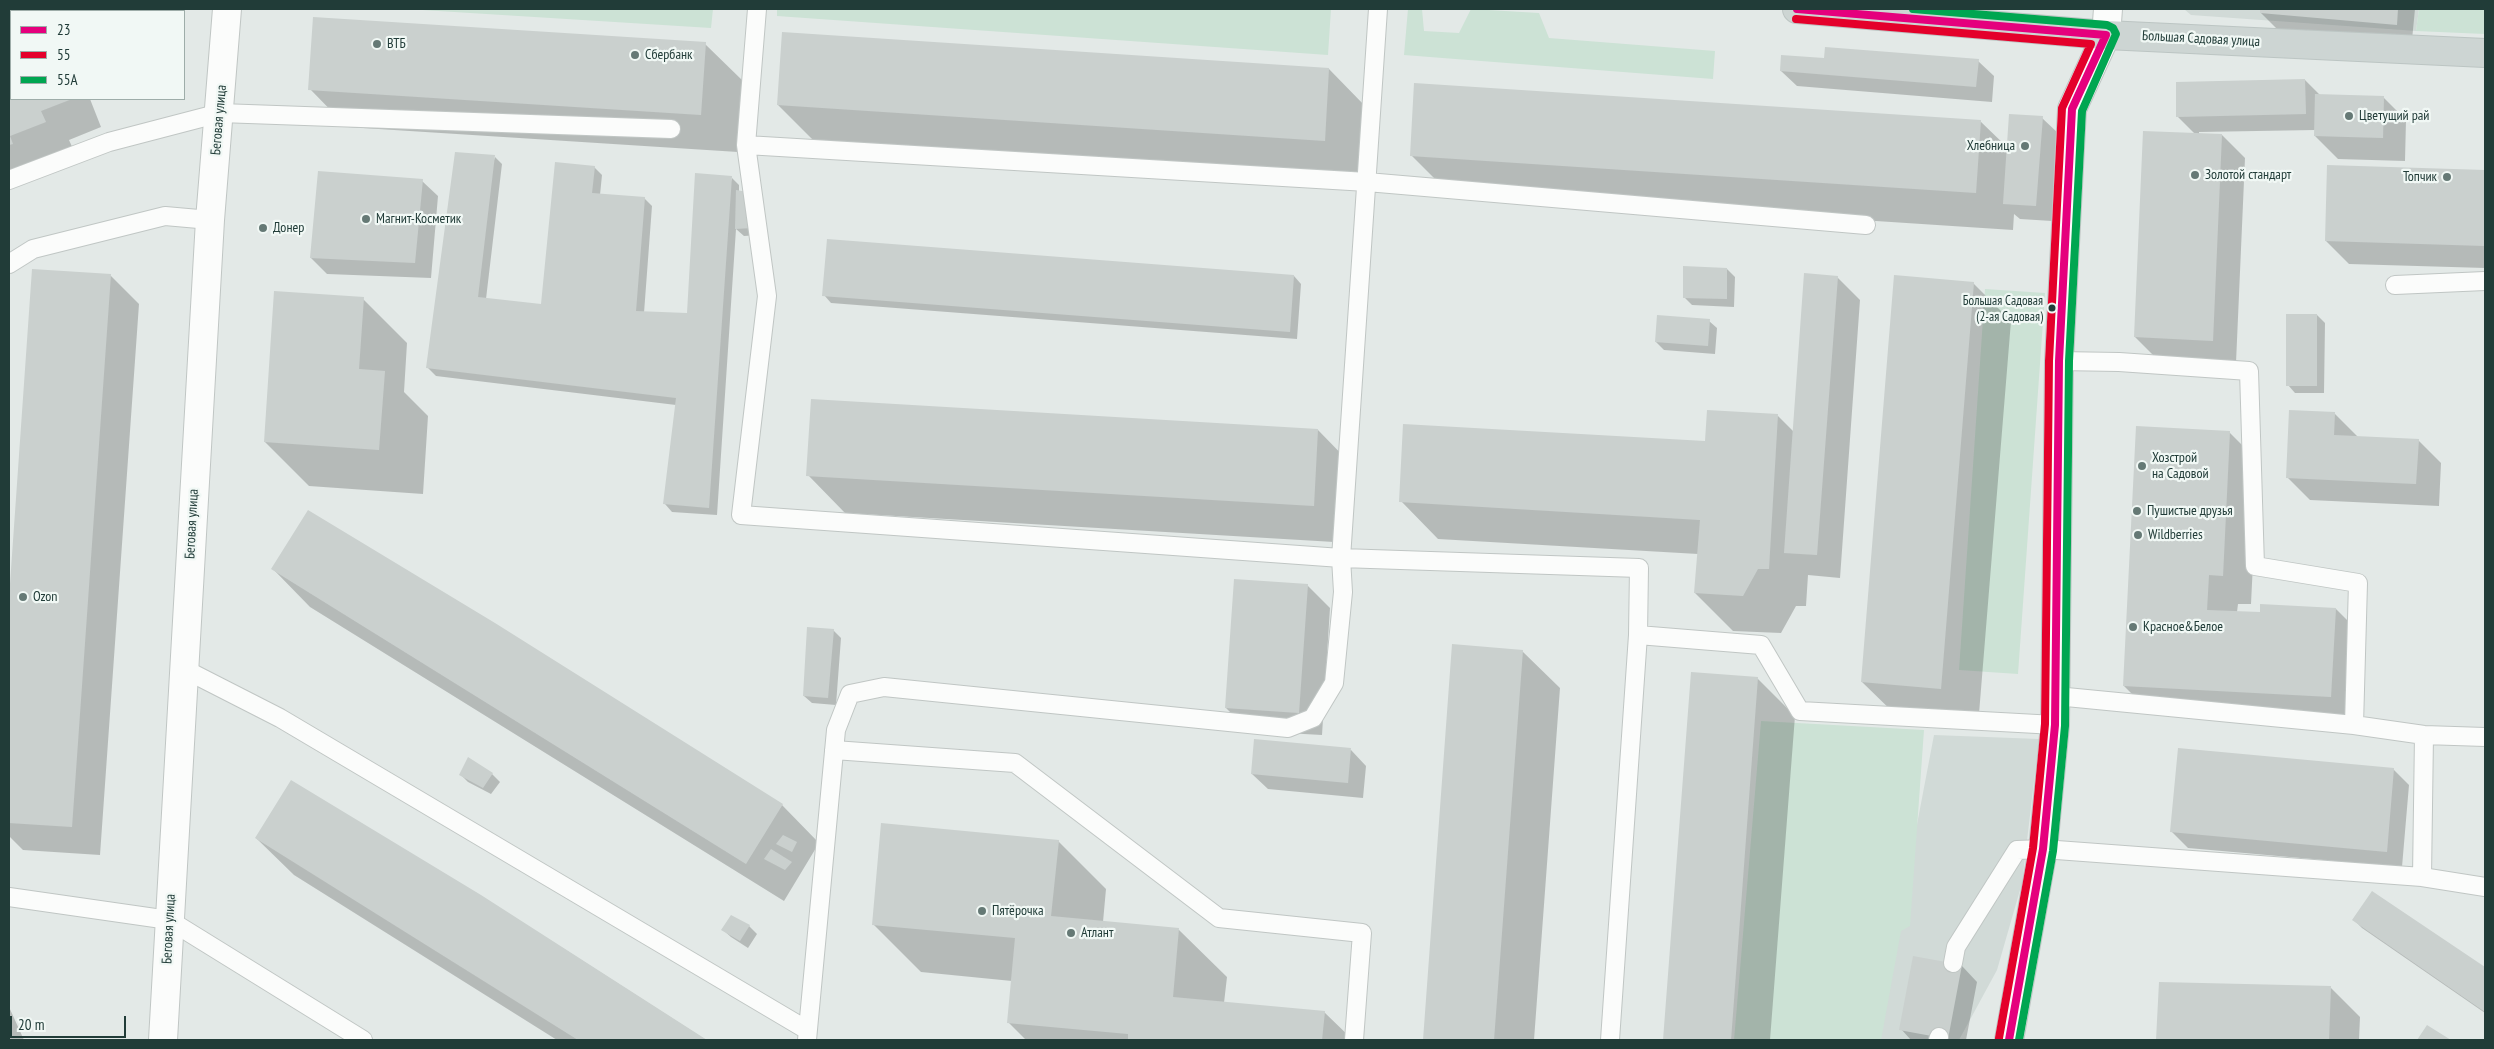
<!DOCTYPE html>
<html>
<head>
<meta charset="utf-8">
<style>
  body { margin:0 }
  #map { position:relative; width:2494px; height:1049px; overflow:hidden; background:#e3e9e7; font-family:"PT Sans Narrow",sans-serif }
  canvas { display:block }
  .frame { position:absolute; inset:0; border:10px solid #213c38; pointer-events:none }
  .legend { position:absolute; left:10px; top:10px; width:175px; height:90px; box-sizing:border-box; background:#f1f8f5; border:1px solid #9eada9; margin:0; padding:6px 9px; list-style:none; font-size:15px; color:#213c38 }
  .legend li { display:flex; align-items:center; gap:10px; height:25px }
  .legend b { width:25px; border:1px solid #9eada9 }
  .scale { position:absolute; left:10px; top:1016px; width:116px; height:22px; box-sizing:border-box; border:2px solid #213c38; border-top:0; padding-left:6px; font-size:15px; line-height:18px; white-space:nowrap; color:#213c38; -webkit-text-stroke:4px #f1f8f5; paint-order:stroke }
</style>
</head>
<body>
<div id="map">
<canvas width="2494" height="1049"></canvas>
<div class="frame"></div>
<ul class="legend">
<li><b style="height:6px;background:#e5007d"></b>23</li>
<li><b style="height:6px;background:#e4002b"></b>55</li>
<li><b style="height:6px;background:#00a651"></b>55А</li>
</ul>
<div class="scale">20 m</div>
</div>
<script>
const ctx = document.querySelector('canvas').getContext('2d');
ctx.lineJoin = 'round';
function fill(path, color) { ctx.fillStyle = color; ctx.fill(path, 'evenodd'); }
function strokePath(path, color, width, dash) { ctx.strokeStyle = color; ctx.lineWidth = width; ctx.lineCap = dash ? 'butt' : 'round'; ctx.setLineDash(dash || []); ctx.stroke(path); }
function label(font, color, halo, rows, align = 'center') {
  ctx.font = font + ' "PT Sans Narrow",sans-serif'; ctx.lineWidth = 4.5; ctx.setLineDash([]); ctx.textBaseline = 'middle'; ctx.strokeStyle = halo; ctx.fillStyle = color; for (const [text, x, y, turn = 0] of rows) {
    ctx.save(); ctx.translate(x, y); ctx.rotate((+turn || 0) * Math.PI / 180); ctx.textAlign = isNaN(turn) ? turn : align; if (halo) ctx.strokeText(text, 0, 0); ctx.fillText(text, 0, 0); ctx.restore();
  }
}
const built = new Path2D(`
  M2184,9H2419L2416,31L2191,15Z
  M1934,735L2039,739L2022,883L1997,970L1959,1040H1876Z`);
const green = new Path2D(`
  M9,9H147L148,10L11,11V30L9,31Z
  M406,9H713L711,28Z
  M777,9H1331L1328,55L777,16Z
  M1408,9H1422L1424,31L1459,33L1471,9L1539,13L1549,38L1715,51L1713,79L1404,55Z
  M2419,9H2485V34L2416,31Z
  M1985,289L2045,293L2018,674L1959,670Z
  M1761,721L1924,730L1910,926L1901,931L1881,1040H1734Z`);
const shadow = new Path2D(`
  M2262,9H2415L2412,40L2277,29L2261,13Z
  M9,35L11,37V99H90L101,127L69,140L74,151L9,185Z
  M705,44L743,81L738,152L347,127L310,89Z
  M1826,59L1978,61L1994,76L1992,102L1797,86L1781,71Z
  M1329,69L1366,107L1362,178L815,142L778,105Z
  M2305,80L2320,95L2383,97L2406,120L2405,161L2338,159L2315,136V130L2199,132V134L2222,135L2245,158L2236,363L2158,360L2135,337L2195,134L2177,116Z
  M2042,118L2058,133L2052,221L2020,219L2014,214L2013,230L1449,193L1411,155L1980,121L2008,148Z
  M495,157L502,164L486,299L542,305L594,167L602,175L600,195L644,198L652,206L644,313L688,314L732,178L739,185V192L759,235L744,236L736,229L717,515L672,512L665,504L676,405L436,376L428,368Z
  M2329,166L2485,171V268L2349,264L2326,241Z
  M422,181L438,196L431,278L327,274L311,258Z
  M1727,269L1735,277L1734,307L1692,305L1684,297Z
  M33,270L110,275L139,304L100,855L23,850L9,836V616Z
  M1294,276L1301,284L1297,339L831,303L824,295Z
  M1837,277L1860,300L1840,578L1808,575L1806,606H1796L1781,633L1733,631L1695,593L1698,554L1438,539L1401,501L1706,443L1778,416L1794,432Z
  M1973,283L2011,321L1978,726L1900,719L1862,682Z
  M363,299L407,343L404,392L428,416L423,494L309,486L265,442Z
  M2317,315L2325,323L2324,393H2295L2288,385Z
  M1709,321L1717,328L1715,354L1664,350L1656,342Z
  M2334,413L2358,437L2418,440L2441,463L2439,506L2310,500L2287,477Z
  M1318,430L1355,468L1351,543L845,513L808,475Z
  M2229,432L2258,461L2251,604H2238L2237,612L2261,614L2336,609L2365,638L2360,726L2153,715L2124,686Z
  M273,569L782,805L819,843L784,901L310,607Z
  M1307,585L1330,608L1322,735L1249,731L1226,708Z
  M833,630L841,638L836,705L812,703L804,696Z
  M1453,645L1522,651L1560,688L1534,1040H1424Z
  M1692,673L1757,678L1795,716L1770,1040H1664Z
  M1351,750L1366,766L1363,798L1268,789L1252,774Z
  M2393,769L2409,785L2402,867L2188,848L2172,832Z
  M492,774L500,782L491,794L468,782L461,775Z
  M256,838L561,947L706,1040H557L294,875Z
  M1058,841L1106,889L1103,922L1179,930L1227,977L1224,1003L1324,1012L1353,1040H1026L1008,1022L1012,981L921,972L873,924Z
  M2372,893L2485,968V1013L2362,928L2354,920Z
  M749,926L757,934L748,948L731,937L723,930Z
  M1962,966L1977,982L1966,1040H1911L1901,1029Z
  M2160,983L2331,988L2360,1017L2359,1040H2158Z
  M9,1007L24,1040H9Z`);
const building = new Path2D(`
  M2260,9H2398L2397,25L2260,13Z
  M313,17L706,42L701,115L308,90Z
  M782,32L1329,68L1325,141L777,105Z
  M9,33L11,39V99H72L41,111L46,122L10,136L13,144L9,145Z
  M1825,47L1979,59L1976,87L1780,71L1781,55L1824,58Z
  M2305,79L2306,114L2176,117V82Z
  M1414,83L1981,120L1976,193L1410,156Z
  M2315,94L2384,96L2383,138L2314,136Z
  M2009,114L2043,116L2036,206L2003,204Z
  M2143,131L2222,134L2213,341L2134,337Z
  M455,152L495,155L478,297L541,304L555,162L595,166L592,193L645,197L636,311L687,313L695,173L732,176L709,508L663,504L676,398L426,368Z
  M2327,165L2485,170V246L2325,241Z
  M318,171L423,179L415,263L310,258Z
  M736,190L753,193L752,228L735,229Z
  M827,239L1294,275L1290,332L822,296Z
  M1683,266L1727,268V299L1683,298Z
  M32,269L111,274L72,827L9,823V598Z
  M1804,273L1838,276L1817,555L1784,553Z
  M1894,275L1974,282L1941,689L1861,682Z
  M274,291L364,297L359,369L385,371L379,450L264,442Z
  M2286,314H2317V386H2286Z
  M1657,315L1710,319L1708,346L1655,342Z
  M811,399L1318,429L1314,506L806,476Z
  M1707,410L1778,414L1769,569H1758L1743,596L1694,593L1700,520L1399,502L1403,424L1705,441Z
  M2289,410L2335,412L2334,435L2419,439L2416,484L2286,478Z
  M2136,426L2230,431L2223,576L2209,575L2207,610L2260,612V604L2336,608L2331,697L2123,686Z
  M308,510L495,623L783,804L746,864L271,569Z
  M1234,579L1308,584L1299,713L1225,708Z
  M807,627L834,629L828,698L803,696Z
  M1452,644L1523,650L1494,1040H1423Z
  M1691,672L1758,677L1731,1040H1663Z
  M1254,739L1351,748L1348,783L1251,774Z
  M2178,748L2394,768L2387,852L2170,832Z
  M468,757L493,773L483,788L459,775Z
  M291,780L481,895L707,1040H578L255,838Z
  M881,823L1059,840L1051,916L1179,928L1173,997L1325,1011L1322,1040H1128V1034L1007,1023L1015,938L872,925Z
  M783,835L797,842L792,852L776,844Z
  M771,849L792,862L785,870L764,859Z
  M2372,891L2485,967V1012L2352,920Z
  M731,915L750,925L740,941L721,930Z
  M1913,956L1962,965L1948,1039L1899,1030Z
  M2159,982L2331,986L2329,1040H2156Z
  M2427,1025L2451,1040H2417Z`);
const service = new Path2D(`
  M757,9L746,145L767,296L741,515L1341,558L1378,9
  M746,145L1367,182L1866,225
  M9,180L109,142L220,113L671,129
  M9,264L33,249L165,216L210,220
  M2395,285L2485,281
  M2059,361L2119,362L2249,371L2255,566L2358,583L2354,725
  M184,669L280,718L807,1030
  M2056,696L2354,725L2424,735L2485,737
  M834,750L1015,763L1219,918L1362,933L1354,1040
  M2422,877L2424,735
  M9,897L169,920L363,1040
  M1953,963L1956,947L2017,850L2043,849L2422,877L2485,887
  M807,1040L836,730L850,694L884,687L1288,728L1313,718L1334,683L1343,592L1341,558L1639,568L1638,635
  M1610,1040L1638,635L1761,645L1800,711L2055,725
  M1938,1040L1939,1037`);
const minor = new Path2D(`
  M2106,35L2108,9
  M163,1040L210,220L227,9`);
const secondary = new Path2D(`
  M2009,1040L2043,849L2055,725L2059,361L2072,109L2106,35`);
const primary = new Path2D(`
  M1797,9L2106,35L2485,53`);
const bus1 = new Path2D(`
  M1797,9L2106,35L2072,109L2059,361L2055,725L2043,849L2009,1040`);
const bus2 = new Path2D(`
  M1796,19L2091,44L2062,108L2049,361L2045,724L2033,848L1999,1038`);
const bus3 = new Path2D(`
  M1913,9L2107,25L2113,28L2116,34L2082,111L2069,361L2065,726L2053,851L2019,1040`);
const markers = [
  [377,44,5,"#657975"],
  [635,55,5,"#657975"],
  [2349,116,5,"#657975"],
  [2025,146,5,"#657975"],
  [2195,175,5,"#657975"],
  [2447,177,5,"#657975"],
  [366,219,5,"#657975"],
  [263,228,5,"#657975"],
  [2052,308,4.5,"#213c38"],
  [2142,466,5,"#657975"],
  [2137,511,5,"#657975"],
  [2138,535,5,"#657975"],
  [23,597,5,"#657975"],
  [2133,627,5,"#657975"],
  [982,911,5,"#657975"],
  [1071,933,5,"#657975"]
];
const busNames = [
  ["Большая Садовая",2043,301],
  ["(2-ая Садовая)",2043,317]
];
const streetNames = [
  ["Большая Садовая улица",2201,39,3],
  ["Беговая улица",219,120,-85],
  ["Беговая улица",192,524,-87],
  ["Беговая улица",169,929,-87]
];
const poiNames = [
  ["ВТБ",387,44],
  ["Сбербанк",645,55],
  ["Цветущий рай",2359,116],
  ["Хлебница",2015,146,"right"],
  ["Золотой стандарт",2205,175],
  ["Топчик",2437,177,"right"],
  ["Магнит-Косметик",376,219],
  ["Донер",273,228],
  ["Хозстрой",2152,458],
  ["на Садовой",2152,474],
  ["Пушистые друзья",2147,511],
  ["Wildberries",2148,535],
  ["Ozon",33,597],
  ["Красное&Белое",2143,627],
  ["Пятёрочка",992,911],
  ["Атлант",1081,933]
];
fill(built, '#d1dad7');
fill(green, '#cce2d5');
fill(shadow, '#0003');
fill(building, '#cad0ce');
strokePath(service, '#c0c6c4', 20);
strokePath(minor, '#c0c6c4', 30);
strokePath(secondary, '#bfc6c4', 30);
strokePath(primary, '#bcc5c3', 30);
strokePath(service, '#fbfcfb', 18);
strokePath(minor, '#fbfcfb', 28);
strokePath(secondary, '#fbfcfb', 28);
strokePath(primary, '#cdd5d3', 28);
strokePath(bus1, '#e5007d', 8);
strokePath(bus2, '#e4002b', 8);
strokePath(bus3, '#00a651', 8);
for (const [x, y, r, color] of markers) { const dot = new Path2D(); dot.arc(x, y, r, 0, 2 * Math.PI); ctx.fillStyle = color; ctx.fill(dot); strokePath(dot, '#f1f8f5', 2); }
label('13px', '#213c38', '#f1f8f5', busNames, 'right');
label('14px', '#213c38', '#f1f8f5', streetNames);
label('14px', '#213c38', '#f1f8f5', poiNames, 'left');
</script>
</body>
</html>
